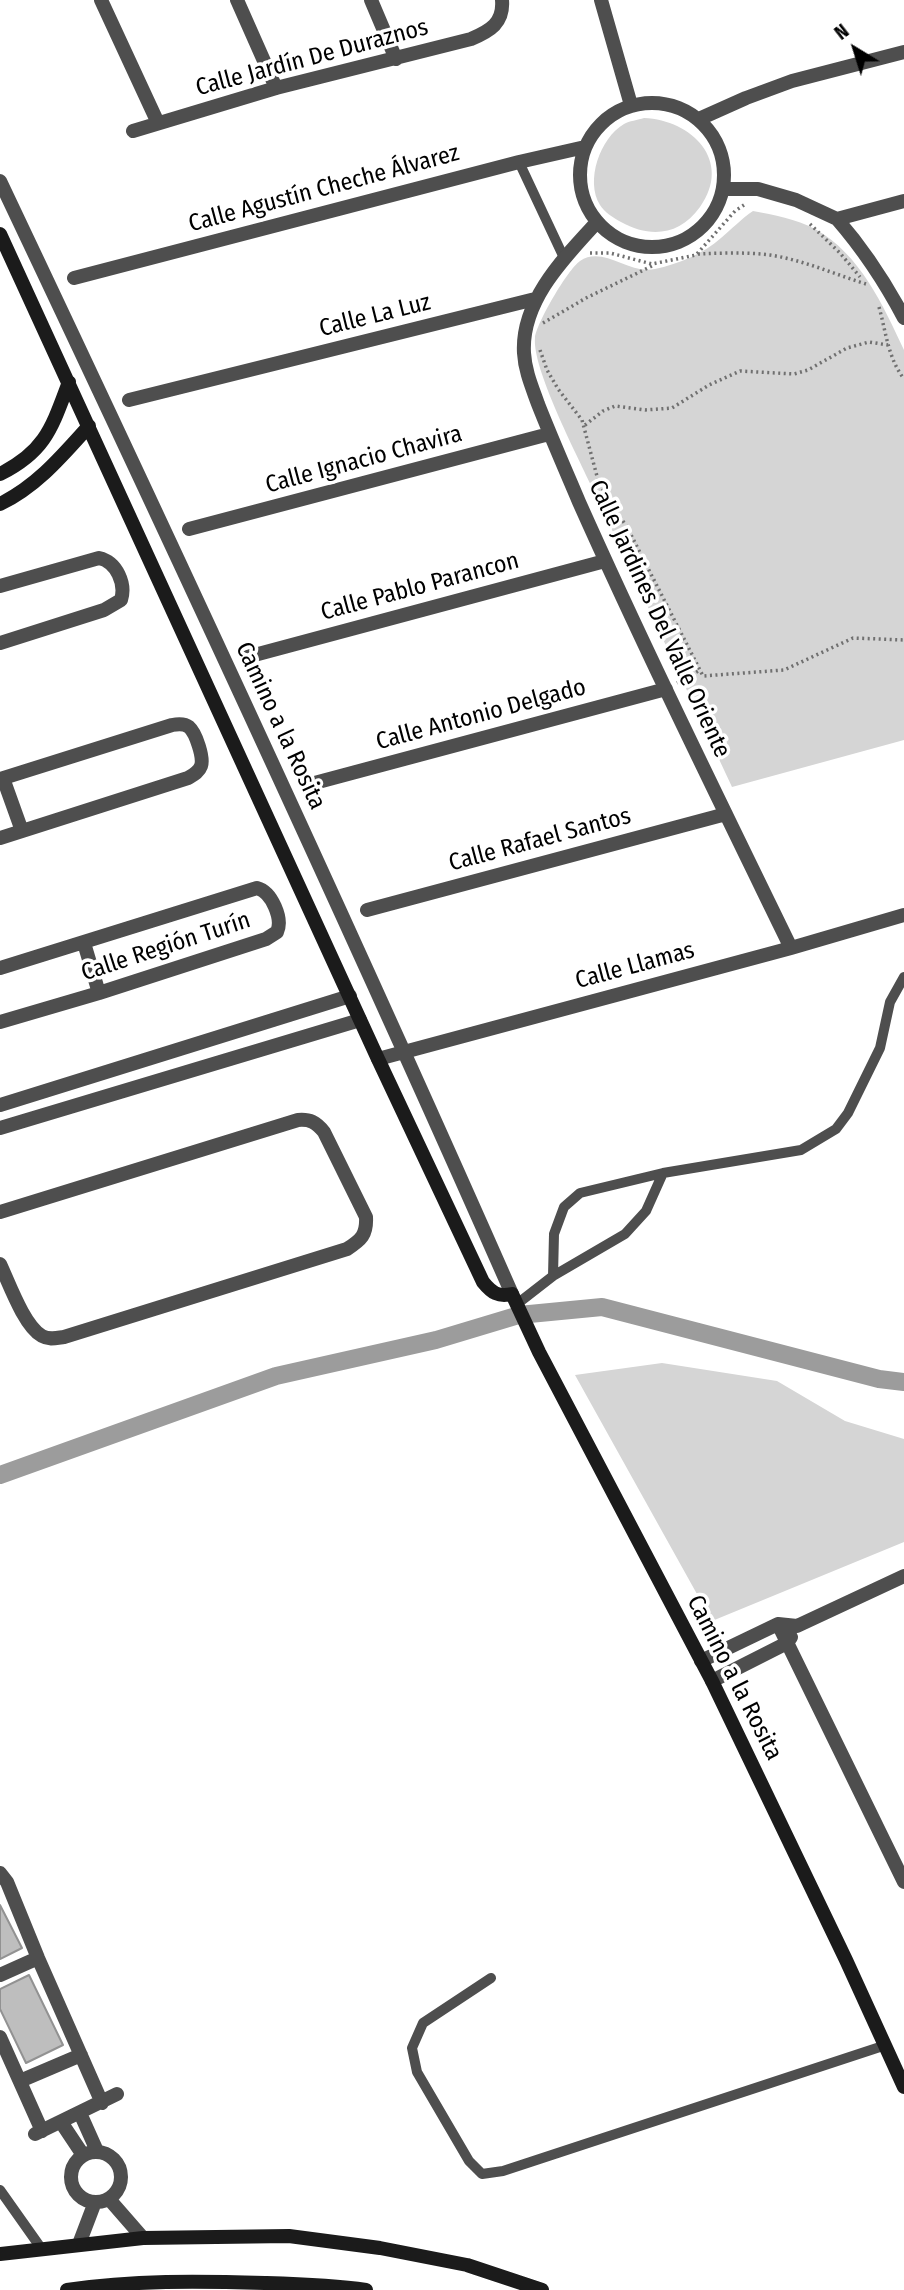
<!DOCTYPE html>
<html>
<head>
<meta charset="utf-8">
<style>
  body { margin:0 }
  #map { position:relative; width:904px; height:2290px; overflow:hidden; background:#fff; font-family:"Fira Sans Condensed",sans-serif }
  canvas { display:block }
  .north { position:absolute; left:820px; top:14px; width:70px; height:70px; -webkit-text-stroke:5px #fff; paint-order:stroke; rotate:322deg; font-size:19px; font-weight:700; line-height:28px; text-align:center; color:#000 }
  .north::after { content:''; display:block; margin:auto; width:24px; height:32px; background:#000; clip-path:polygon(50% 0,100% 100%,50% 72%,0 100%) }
</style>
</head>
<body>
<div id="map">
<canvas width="904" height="2290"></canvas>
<div class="north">N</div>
</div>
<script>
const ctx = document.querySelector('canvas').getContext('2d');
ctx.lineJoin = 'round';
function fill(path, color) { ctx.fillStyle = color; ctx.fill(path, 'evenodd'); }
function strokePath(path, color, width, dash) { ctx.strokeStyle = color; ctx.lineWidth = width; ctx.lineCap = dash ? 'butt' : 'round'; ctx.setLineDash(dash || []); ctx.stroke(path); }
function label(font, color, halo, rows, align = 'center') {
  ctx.font = font + ' "Fira Sans Condensed",sans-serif'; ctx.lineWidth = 7; ctx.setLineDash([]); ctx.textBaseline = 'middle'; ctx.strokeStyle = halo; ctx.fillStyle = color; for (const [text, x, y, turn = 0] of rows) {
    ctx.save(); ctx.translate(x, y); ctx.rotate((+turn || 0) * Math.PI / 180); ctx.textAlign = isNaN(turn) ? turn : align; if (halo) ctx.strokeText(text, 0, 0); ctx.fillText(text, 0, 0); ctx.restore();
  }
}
const green = new Path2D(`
  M644,118C692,120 733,161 700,207C679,236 650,238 621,222C614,218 604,212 600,205C585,181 600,138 624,124C629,121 638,120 644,118Z
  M753,211C774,215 796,219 815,229C860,254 883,305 904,350V740L732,787C685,686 638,586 591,485C577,455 532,368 535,338C536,324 568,269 580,261C603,245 629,275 655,269C678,264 703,254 721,238C732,229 741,219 753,211Z
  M662,1363L777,1381L845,1421L904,1439V1542L712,1621L575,1375Z`);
const canal = new Path2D(`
  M0,1475L276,1376L436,1340L519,1315L602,1307L879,1379L904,1382`);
const building = new Path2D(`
  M0,1905L22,1948L0,1959Z
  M29,1975L63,2045L26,2063L0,2009V1989Z`);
const path = new Path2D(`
  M810,224L840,253L860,277
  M590,253H610L652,264L696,255L735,211L744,205
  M698,254C721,253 746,252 770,255C803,260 834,274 866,284
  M879,307C886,332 888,358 904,379
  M543,323L586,298L654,265
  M540,350L547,370L558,389L582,420L598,480L611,504L627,527L703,676L784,670L853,638L904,640
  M585,425L603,411L615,406L645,410L672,408L709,385L740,371L794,374L808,370L847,348L869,342L888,345
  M677,683L700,670`);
const lane = new Path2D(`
  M519,162L565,260
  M553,1276L554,1234L564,1207L580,1193L663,1173
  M517,1304L553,1276L625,1234L646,1211L663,1173L801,1150L836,1129L848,1113L880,1048L890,1002L904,977
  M491,1978L423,2023L412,2048L417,2072L469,2161L482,2174L503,2171L886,2045
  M0,2190L41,2248`);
const street = new Path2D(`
  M101,0L158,123
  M237,0L276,88
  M371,0L396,59
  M601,0L631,105
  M580 175a72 72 0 1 1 144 0a72 72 0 1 1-144 0Z
  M699,119L746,98L792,81L904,52
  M133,131L276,88L471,39C490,31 504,23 502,0
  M0,181C175,550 347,920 512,1294
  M723,189H758L796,200L837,219L904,201
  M837,219C864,250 885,282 904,318
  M597,222C564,258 521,301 524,353C525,371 532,387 538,404C551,437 565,469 579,502C646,652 719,800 791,948
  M74,278L519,162L585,147
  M129,400L535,299
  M189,529L549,434
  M0,586L99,558C117,562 126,584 121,600L104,610L0,643
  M247,657L605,561
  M3,778L22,831
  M0,779L172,725C177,724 184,723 189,727C196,733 204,758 201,766C199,772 193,775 188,778L0,838
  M307,785L666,689
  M367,910L726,814
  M84,943L99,993
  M0,968L257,888C272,892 283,919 277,932L266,939L99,993L0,1022
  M378,1059L791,948L904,915
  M0,1105L350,996
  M0,1128L360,1020
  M0,1212L298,1120C310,1119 316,1122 324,1132L366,1217C367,1235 361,1240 347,1249L64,1337C56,1338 49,1340 42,1336C24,1326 9,1283 0,1264
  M778,1624L904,1882
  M701,1661L778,1624L797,1626L904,1576
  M712,1681L787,1643L791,1637
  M0,1873L7,1882L38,1958L102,2103
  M0,1975L38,1958
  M0,2037L42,2131
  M20,2081L81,2055
  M80,2113L97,2151
  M61,2122L83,2155
  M35,2134L117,2094
  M71 2177a25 25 0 1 1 50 0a25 25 0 1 1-50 0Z
  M109,2199L143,2238
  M79,2244L95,2202`);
const secondary = new Path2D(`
  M0,234L378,1059L483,1282C492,1293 498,1297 512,1294L539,1352L712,1681L846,1960L904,2087
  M0,474C46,451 52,427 69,382
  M0,504C37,486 62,456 89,426
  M0,2254L143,2238L289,2236L380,2248L467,2265L542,2290
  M67,2290C133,2280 199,2281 265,2283C298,2284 333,2285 366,2290`);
const streetNames = [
  ["Calle Jardín De Duraznos",312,58,-15],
  ["Calle Agustín Cheche Álvarez",324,189,-15],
  ["Calle La Luz",375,316,-14],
  ["Calle Ignacio Chavira",364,460,-15],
  ["Calle Pablo Parancon",420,587,-15],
  ["Calle Jardines Del Valle Oriente",659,619,65],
  ["Calle Antonio Delgado",481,715,-15],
  ["Camino a la Rosita",280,726,65],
  ["Calle Rafael Santos",540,840,-15],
  ["Calle Región Turín",166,947,-18],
  ["Calle Llamas",635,966,-15],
  ["Camino a la Rosita",734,1678,63]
];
fill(green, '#d5d5d5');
strokePath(canal, '#9c9c9c', 18);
fill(building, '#bebebe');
strokePath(building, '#929292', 2);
strokePath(path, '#707070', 3.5, [2, 3.5]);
strokePath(lane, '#4e4e4e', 10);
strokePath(street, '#4e4e4e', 14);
strokePath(secondary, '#1b1b1b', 14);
label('24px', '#000', '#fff', streetNames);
</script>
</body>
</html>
